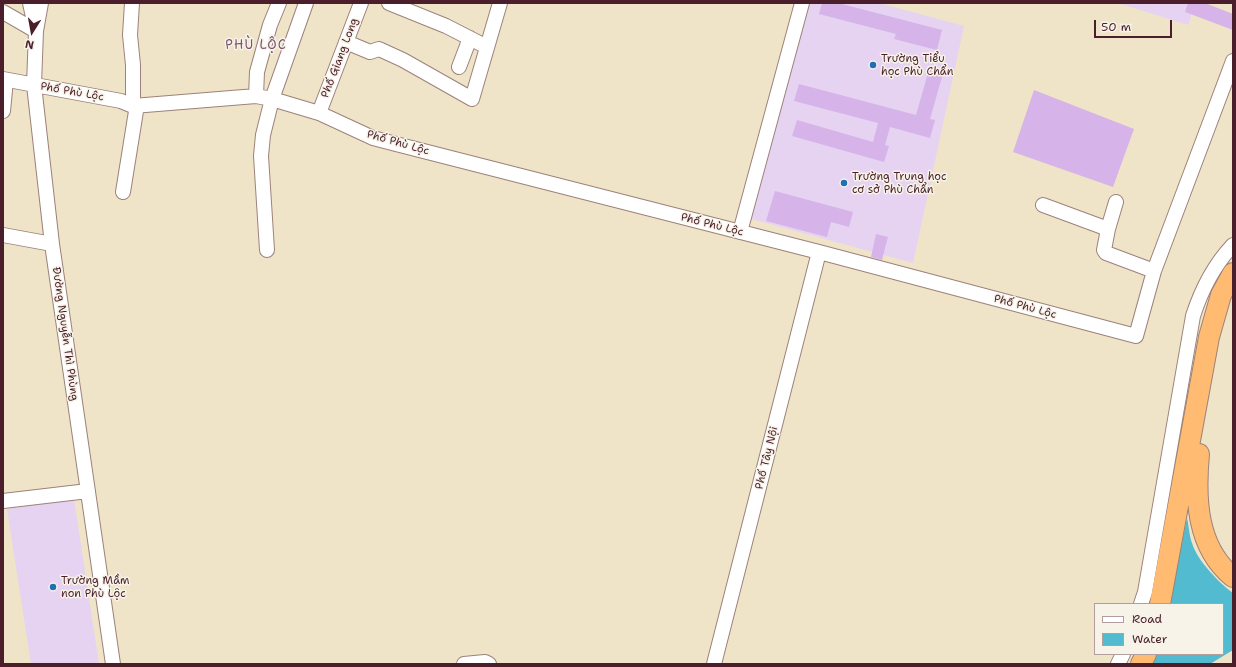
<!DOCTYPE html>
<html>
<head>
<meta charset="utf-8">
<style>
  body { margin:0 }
  #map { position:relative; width:1236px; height:667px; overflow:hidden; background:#efe4c8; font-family:"Shantell Sans",sans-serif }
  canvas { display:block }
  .frame { position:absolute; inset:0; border:4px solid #4a1f2b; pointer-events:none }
  .legend { position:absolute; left:1094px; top:603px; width:130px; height:52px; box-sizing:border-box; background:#f7f3e8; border:1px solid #b29e9c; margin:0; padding:5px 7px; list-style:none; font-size:12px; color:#4a1f2b }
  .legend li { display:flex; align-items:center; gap:8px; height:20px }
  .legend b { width:20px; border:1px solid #b29e9c }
  .north { position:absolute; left:12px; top:12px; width:40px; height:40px; -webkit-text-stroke:3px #f7f3e8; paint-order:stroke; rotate:191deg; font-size:11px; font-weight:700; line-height:16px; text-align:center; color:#4a1f2b }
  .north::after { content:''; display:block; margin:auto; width:14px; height:18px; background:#4a1f2b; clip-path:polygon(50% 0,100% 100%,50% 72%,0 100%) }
  .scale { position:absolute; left:1094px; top:20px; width:78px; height:18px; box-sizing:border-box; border:2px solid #4a1f2b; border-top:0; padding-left:5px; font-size:12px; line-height:14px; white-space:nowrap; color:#4a1f2b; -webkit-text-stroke:3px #f7f3e8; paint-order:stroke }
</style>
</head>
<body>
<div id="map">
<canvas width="1236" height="667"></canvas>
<div class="frame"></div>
<ul class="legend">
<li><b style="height:5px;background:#fff"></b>Road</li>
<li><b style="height:11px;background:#52bbcf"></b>Water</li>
</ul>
<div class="north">N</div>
<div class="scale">50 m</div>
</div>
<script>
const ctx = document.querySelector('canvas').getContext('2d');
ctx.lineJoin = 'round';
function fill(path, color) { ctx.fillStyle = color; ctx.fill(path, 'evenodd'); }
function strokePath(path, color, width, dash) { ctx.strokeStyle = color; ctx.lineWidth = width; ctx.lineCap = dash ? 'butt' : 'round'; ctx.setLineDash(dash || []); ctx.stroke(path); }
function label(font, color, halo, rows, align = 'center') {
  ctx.font = font + ' "Shantell Sans",sans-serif'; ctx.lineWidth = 3; ctx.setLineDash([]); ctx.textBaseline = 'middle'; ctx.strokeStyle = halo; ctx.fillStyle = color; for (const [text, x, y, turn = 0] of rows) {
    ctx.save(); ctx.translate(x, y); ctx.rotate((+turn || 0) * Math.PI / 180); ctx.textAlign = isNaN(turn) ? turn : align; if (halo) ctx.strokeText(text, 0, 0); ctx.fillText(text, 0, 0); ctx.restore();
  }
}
const built = new Path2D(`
  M808,3H879L964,26L913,263L748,218Z
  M1118,3H1196L1188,25Z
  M74,499L99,664H31L7,509Z`);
const water = new Path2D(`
  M1187,518C1189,526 1189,535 1192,543C1197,560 1218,582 1233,593V650L1210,664H1152L1156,654H1223V604H1169Z`);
const building = new Path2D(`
  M822,3H838L942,30L937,50L894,39L896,34L819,14Z
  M1188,3H1205L1233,14V30L1185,12Z
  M930,66L944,70L930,119L935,120L930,138L890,127L885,145L889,146L884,162L792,136L797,120L873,142L878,123L794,101L799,84L916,115Z
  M1034,90L1134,129L1113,187L1013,152Z
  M775,191L853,212L849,227L831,222L827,237L766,221Z
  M876,234L888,237L882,260L871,257Z`);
const minor = new Path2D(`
  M30,3L36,31L34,85L52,244L113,664
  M132,3L130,35L133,65V106
  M389,3L446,26L487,47
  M3,12L36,31L41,3
  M346,42L370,52L379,49L403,60L472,99L500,3
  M459,67L470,38
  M3,79L121,101L133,106L256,96L272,99L319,113L373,138L396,144L819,252L1136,336L1154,271L1233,61
  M256,96L257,72L270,25L279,3
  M3,111L6,80
  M319,113L361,3
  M123,192L137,105
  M1116,202L1108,229L1104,250L1106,253L1154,271
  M1043,205L1108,229
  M740,232L802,3
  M3,235L52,244
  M267,250L261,156L263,135L272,99L306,3
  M3,501L88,491
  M1141,604L1145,592L1193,316C1201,291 1215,264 1233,245
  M464,664L485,662L489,664
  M714,664L819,252
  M1118,664L1123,654`);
const highway = new Path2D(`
  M1199,454C1195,497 1196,547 1233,577
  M1160,604L1209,337L1221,295L1233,273
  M1141,664L1146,654`);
const markers = [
  [873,65,4,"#1f6fb2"],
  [844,183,4,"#1f6fb2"],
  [53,587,4,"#1f6fb2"]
];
const streetNames = [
  ["Phố Giang Long",340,58,-69],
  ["Phố Phù Lộc",72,92,10],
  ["Phố Phù Lộc",398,143,16],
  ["Phố Phù Lộc",712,225,14],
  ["Phố Phù Lộc",1025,307,15],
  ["Đường Nguyễn Thì Phùng",65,334,82],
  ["Phố Tây Nội",767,458,-76]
];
const poiNames = [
  ["Trường Tiểu",881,59],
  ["học Phù Chẩn",881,72],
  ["Trường Trung học",852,177],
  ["cơ sở Phù Chẩn",852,190],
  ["Trường Mầm",61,581],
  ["non Phù Lộc",61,594]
];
const quarterNames = [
  ["PHÙ LỘC",256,46]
];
fill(built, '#e5d3f1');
fill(water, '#52bbcf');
fill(building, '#d6b4e9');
strokePath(minor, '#9c827a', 16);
strokePath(highway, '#9c827a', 22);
strokePath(minor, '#fff', 14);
strokePath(highway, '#ffbb71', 20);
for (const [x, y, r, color] of markers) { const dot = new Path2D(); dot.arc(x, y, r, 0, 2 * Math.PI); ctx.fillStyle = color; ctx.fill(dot); strokePath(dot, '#f7f3e8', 1.5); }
label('11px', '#4a1f2b', '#f7f3e8', streetNames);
label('11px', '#4a1f2b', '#f7f3e8', poiNames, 'left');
ctx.letterSpacing = '1px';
label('13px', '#7b536e', '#f7f3e8', quarterNames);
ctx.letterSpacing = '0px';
</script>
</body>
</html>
